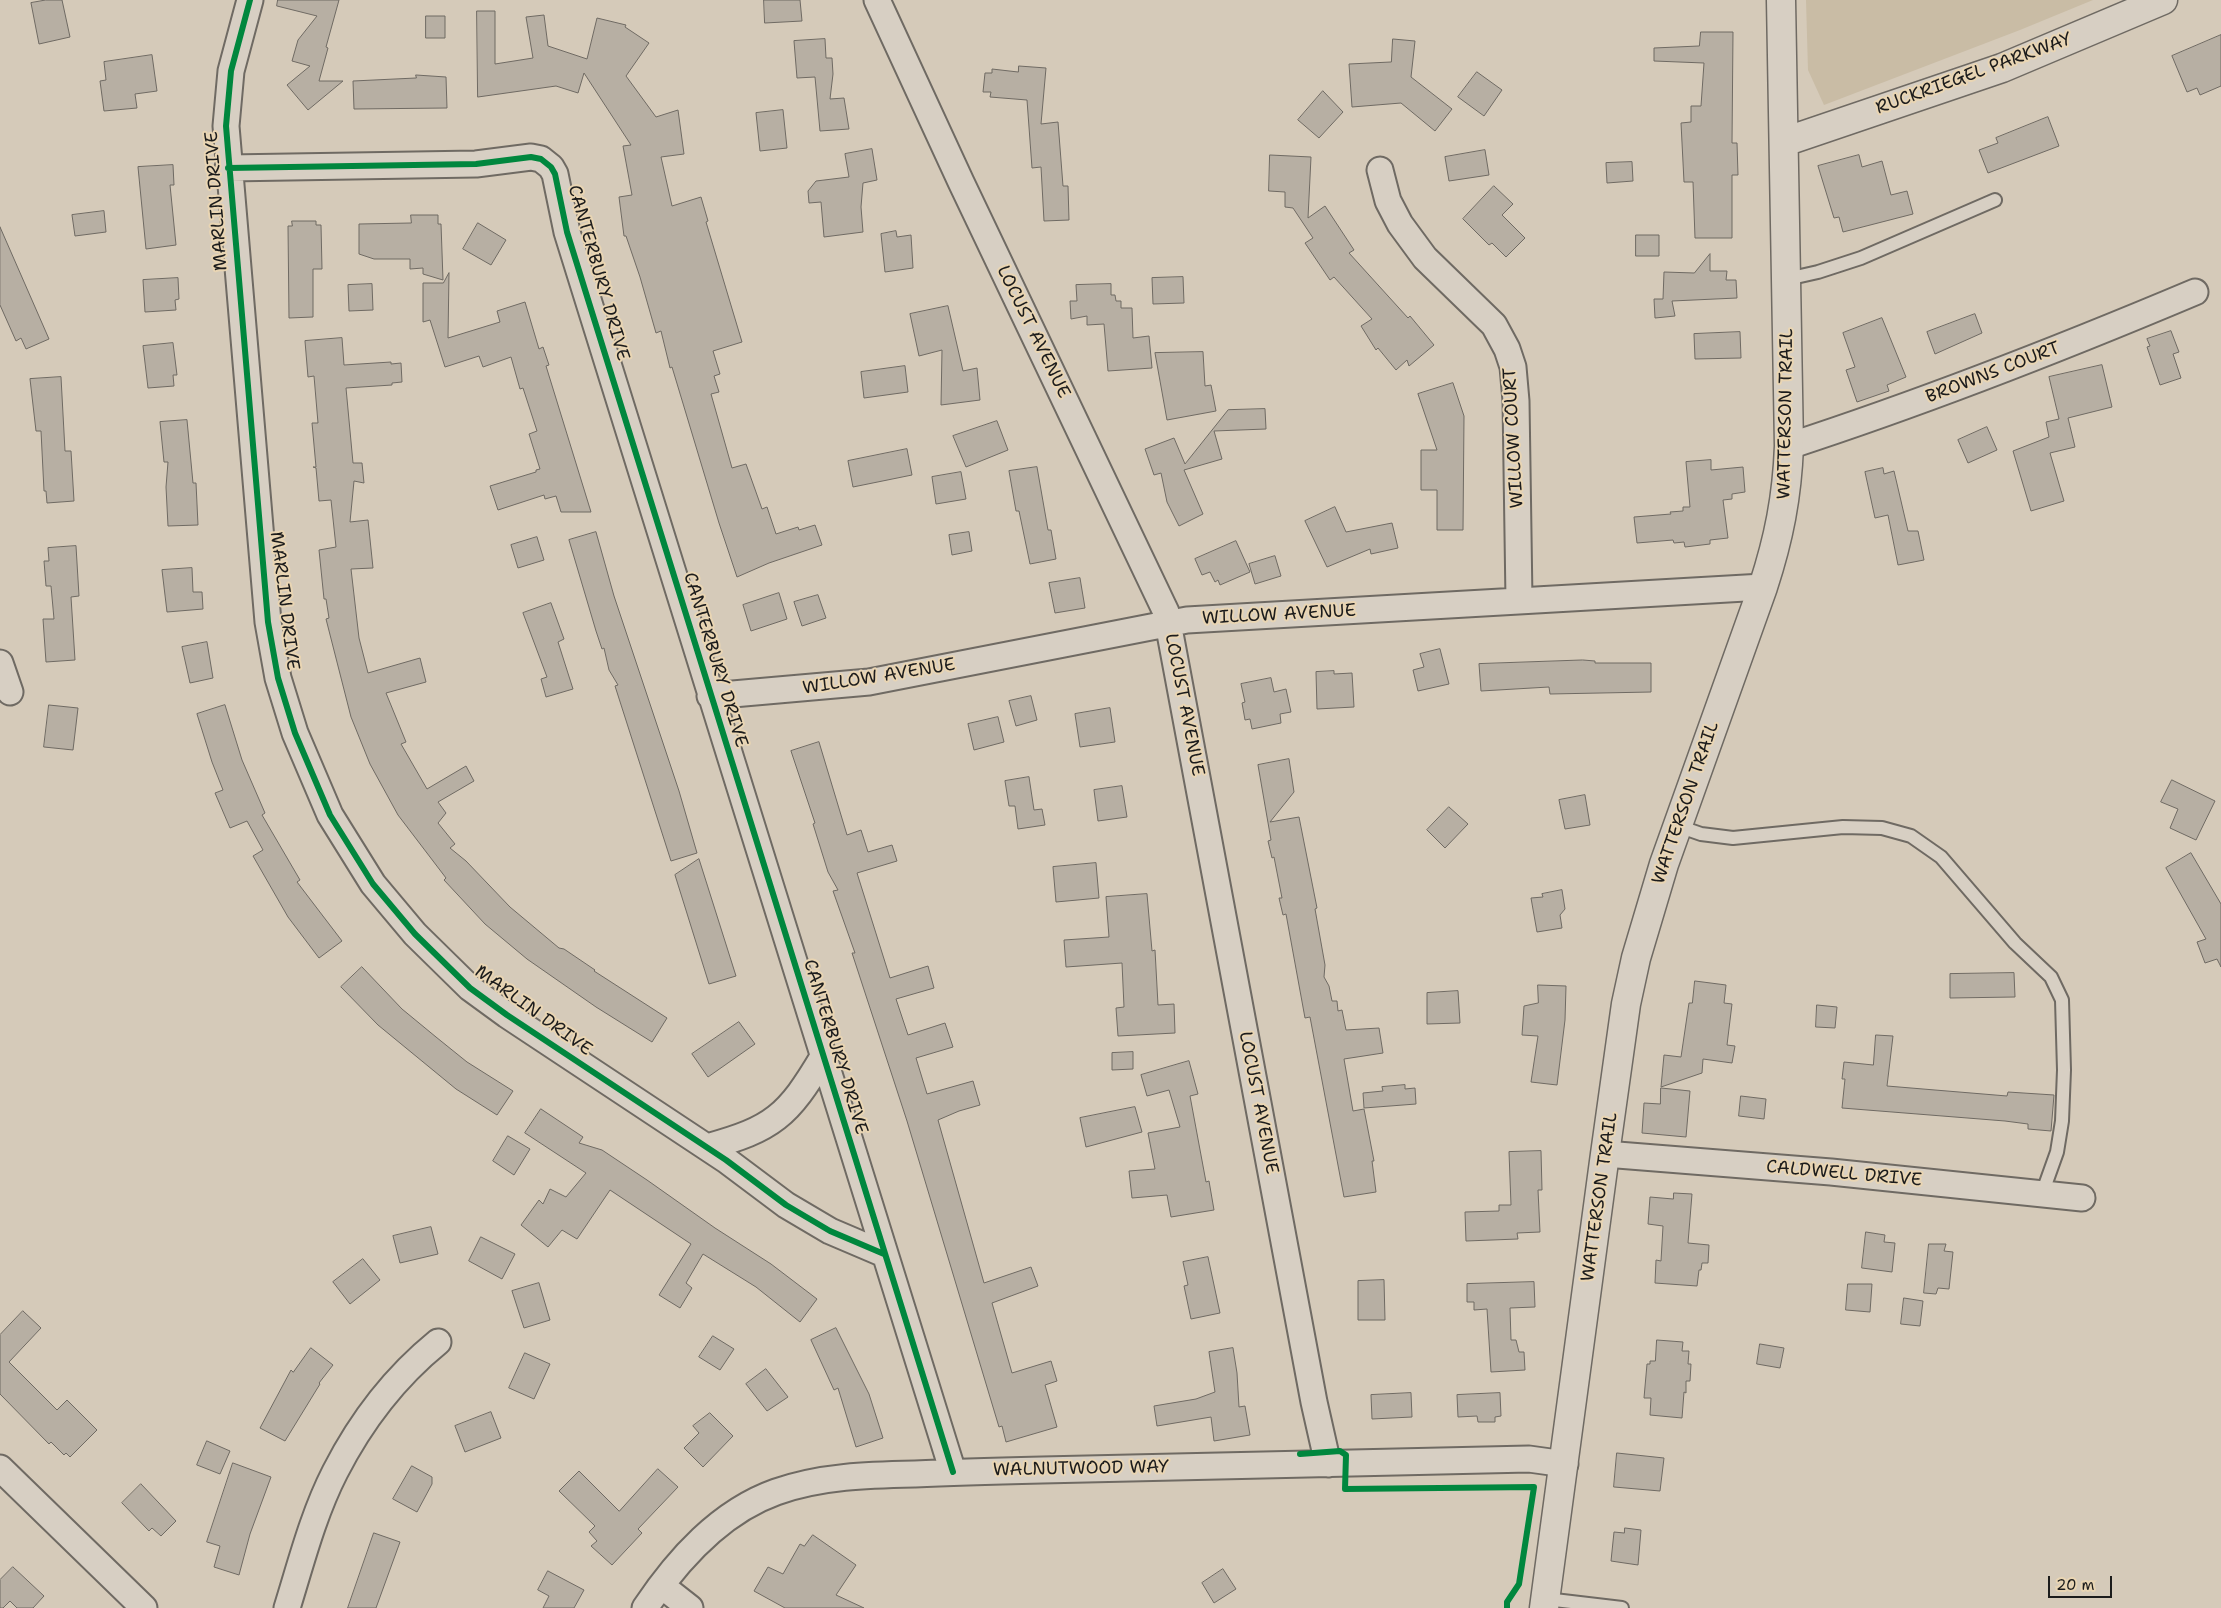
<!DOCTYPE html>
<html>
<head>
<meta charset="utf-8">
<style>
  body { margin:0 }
  #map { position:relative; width:2221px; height:1608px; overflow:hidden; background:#d5cab9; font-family:"Shantell Sans",sans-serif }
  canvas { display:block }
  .scale { position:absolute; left:2048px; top:1576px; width:64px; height:22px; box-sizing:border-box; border:2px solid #1c1c1c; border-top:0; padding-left:6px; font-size:15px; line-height:18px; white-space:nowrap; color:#1c1c1c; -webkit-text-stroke:4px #e9d5b3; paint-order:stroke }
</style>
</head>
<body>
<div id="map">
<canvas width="2221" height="1608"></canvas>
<div class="scale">20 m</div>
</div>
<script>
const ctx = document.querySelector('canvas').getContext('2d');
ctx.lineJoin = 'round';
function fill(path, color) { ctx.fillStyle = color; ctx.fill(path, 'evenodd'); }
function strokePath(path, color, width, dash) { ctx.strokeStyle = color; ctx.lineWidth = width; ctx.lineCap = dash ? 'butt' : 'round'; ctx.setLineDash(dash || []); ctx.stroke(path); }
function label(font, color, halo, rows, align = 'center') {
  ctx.font = font + ' "Shantell Sans",sans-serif'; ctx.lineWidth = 4; ctx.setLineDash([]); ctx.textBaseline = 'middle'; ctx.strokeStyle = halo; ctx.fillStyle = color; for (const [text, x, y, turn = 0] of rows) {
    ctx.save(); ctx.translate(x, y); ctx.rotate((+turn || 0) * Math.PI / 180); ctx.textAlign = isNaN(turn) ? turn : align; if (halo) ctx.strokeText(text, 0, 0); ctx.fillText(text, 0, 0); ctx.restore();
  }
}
const green = new Path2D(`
  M1806,0H2093L2020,30L1824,105L1808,70Z`);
const building = new Path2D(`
  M46,0H62L70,37L39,44L31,3Z
  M278,0H339L326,47L328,48L319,81H343L308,110L287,85L310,66L292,61L298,40L317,16L277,6Z
  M764,0H800L802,21L765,23Z
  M477,11H495V64L533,58L526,17L544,15L548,46L587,59L597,18L626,25L625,27L649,43L626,76L656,117L678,110L684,154L661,157L672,206L701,197L708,221L706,222L742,342L713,351L720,374L714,376L719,392L711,394L732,468L746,464L762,509L767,507L776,534L798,527L799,530L815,525L822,545L769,563L737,577L719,523L672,367L670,368L661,331L656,333L640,277L626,236H624L619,197L632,195L623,146L631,145L584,73L578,93L556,86L478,97Z
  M426,16H445V38H426Z
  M1701,32H1733L1732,143H1737L1738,175H1732V238H1695L1693,182H1684L1681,123L1691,122V106H1701L1704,63L1654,61V48L1699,46Z
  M2221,35V86L2200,95L2197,88L2187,92L2172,56Z
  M825,39L826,58H832L833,74L830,99L844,98L849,129L820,131L815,77L797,78L794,41Z
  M1393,39L1415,41L1411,77L1452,109L1435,131L1401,103L1352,107L1349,64L1391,62Z
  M152,55L157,91L135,94L137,108L104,111L100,81L106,80L104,62Z
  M1019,66L1046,68L1041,124L1058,122L1063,186H1068L1069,220L1044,221L1041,167L1032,168L1027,100L990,97L991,92H983L985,73H992V69L1018,72Z
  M1477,72L1502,90L1484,116L1458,97Z
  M416,75L446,77L447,108L354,109L353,81L416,78Z
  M1323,91L1343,112L1319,138L1298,120Z
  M783,110L787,148L760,151L756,113Z
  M2048,117L2059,146L1988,173L1979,150L1998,143L1996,138Z
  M872,149L877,180L863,183L861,207L863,232L824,237L821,202L809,203L808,191L816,181L849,177L845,154Z
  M1485,150L1489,175L1449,181L1445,157Z
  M1270,155L1311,157L1308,218L1325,206L1354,250L1349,253L1408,318L1410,316L1434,345L1409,366L1407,360L1396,370L1378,348L1376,350L1361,326L1372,319L1334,277L1330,280L1305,243L1313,238L1293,208L1285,207V192L1269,191Z
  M1859,155L1862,167L1882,161L1891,195L1907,191L1913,214L1843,232L1839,217L1834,218L1818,166Z
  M1632,162L1633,181L1607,183L1606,163Z
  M173,165L174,185H170L176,245L146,249L138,167Z
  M1494,186L1513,204L1502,215L1525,238L1506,257L1492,243L1489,245L1463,219Z
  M104,211L106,232L75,236L72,215Z
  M411,215H438V224H441L443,280L423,274V268L410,269V259H374L359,254V224L411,223Z
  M292,221H316V225H321L322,269H313V317L289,318L288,226H292Z
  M478,223L506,240L491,265L463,249Z
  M0,227L49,339L26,349L21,338L16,341L0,305Z
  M896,231L897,237L911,235L913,268L885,272L881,234Z
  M1636,235H1659V256H1636Z
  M1710,254V271H1727L1726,280H1736L1737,298L1672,301L1675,316L1655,318L1654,299H1663L1664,272L1694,273Z
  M449,273L448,338L500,322L497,311L525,302L539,349L543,347L549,365L546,366L591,512H561L556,496L545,499L544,495L498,510L490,486L536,472V470L540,469L529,434L537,431L523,388L520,389L511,357L483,367L479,356L445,367L430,320L423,322V283H443Z
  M1183,277L1184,303L1153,304L1152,278Z
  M178,278L179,299L175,300L176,310L145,312L143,280Z
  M372,284L373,310L349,311L348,285Z
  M1111,284V295H1115L1116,301H1121V308H1132L1133,338L1149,336L1152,368L1108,371L1104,324L1087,325V316L1071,319L1070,301H1077L1076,285Z
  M948,306L963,371L977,368L980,400L941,405L942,350L919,356L910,314Z
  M1975,314L1982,333L1935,354L1927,332Z
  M1882,318L1906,377L1887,385L1889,391L1857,402L1846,370L1855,367L1843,333Z
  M2171,331L2179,352L2173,354L2181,378L2160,385L2147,347L2150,346L2147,339Z
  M1740,332L1741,358L1695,359L1694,334Z
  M342,338L344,365L391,362V364L401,363L402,382L392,383V385L346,388L353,463H362L364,483L354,481L350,522L368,520L373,568L351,569L359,638L368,673L420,658L426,682L386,693L406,742L401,744L427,789L466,766L474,781L438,802L446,813L438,823L455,844L450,848L466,861L510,907L559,948L564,949L595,970L594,971L667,1018L652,1042L596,1007L527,959L485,924L444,880L446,878L398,815L370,764L351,717L326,619L329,618L326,599H324L319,550L336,547L331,500L319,501L316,468L313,467H316L312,423H318L314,376L308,377L305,341Z
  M173,343L177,375H173L174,386L148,388L143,346Z
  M1203,352L1205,386L1211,385L1216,411L1167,420L1155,353Z
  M2102,365L2112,407L2068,418L2075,447L2050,453L2064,501L2031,511L2013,451L2049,437L2046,422L2059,419L2049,377Z
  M905,366L908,392L864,398L861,372Z
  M61,377L65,451H71L74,501L47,503L46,491H44L41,431H36L30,379Z
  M1453,383L1464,416L1463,530H1437V490H1421V450H1437L1418,394Z
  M1265,409L1266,429L1214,431L1222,459L1184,470L1203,514L1179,526L1167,502L1161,473L1154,475L1145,449L1174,438L1185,464L1228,410Z
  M187,420L193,483H196L198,525L168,526L166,487L168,462H164L160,422Z
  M997,421L1008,450L966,467L953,436Z
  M1987,427L1997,450L1968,463L1958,440Z
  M907,449L912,475L853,487L848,461Z
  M1711,460V470L1743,467L1745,492L1732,494V499L1723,500L1728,538L1710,540V544L1685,547L1684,542L1674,543L1673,540L1637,543L1634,517L1671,514L1670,512L1683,511V507H1690L1686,462Z
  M1037,467L1048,530H1051L1056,559L1030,564L1019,511H1016L1009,471Z
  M1883,468L1884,474L1894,471L1908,531H1918L1924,560L1898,565L1888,515L1875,518L1865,472Z
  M961,472L966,499L936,504L932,477Z
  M1335,507L1346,532L1392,523L1398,548L1371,554L1370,549L1327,567L1305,521Z
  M596,532L614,596L679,791L697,853L671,861L615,686L618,685L609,670L604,648L602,649L596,631L569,540Z
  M969,532L972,551L952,555L949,535Z
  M537,537L544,560L518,568L511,545Z
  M1236,541L1250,572L1220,585L1218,580L1215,582L1210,572L1202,575L1195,559Z
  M76,546L79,596L71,597L75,660L46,662L43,619H54L51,586H46L44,561H49L48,548Z
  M1275,556L1281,576L1255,584L1249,564Z
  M192,568L193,592H202L203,609L167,612L162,570Z
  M1080,578L1085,608L1055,613L1049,583Z
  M779,593L787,619L751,631L743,605Z
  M818,595L826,618L802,626L794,602Z
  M551,603L564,639L558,642L573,689L546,697L541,679L547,677L523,613Z
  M207,642L213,678L190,683L182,647Z
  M1440,649L1449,684L1418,691L1413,670L1424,667L1420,654Z
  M1583,660L1595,661V663H1651V692L1550,694L1549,687L1481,691L1479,664Z
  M1334,671V674L1352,673L1354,707L1317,709L1316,672Z
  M1271,678L1274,692L1286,689L1291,712L1280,714L1281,723L1252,729L1250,719L1245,720L1242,703L1245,702L1241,684Z
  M1031,696L1037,720L1016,726L1009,701Z
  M49,705L78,708L73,750L44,747Z
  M225,705L242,760L265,813L262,815L300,880L297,882L342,941L319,958L288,917L253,856L263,850L247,821L230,828L215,793L223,790L212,762L197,714Z
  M1110,708L1115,742L1080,747L1075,714Z
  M998,717L1004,742L974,750L968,724Z
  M819,742L847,835L861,830L868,852L892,845L897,861L857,873L890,978L928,966L934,988L896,999L908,1035L945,1023L953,1047L916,1058L927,1094L973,1081L980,1105L959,1111L938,1120L984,1283L1031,1267L1038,1286L992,1303L1012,1373L1051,1361L1057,1381L1045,1385L1057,1427L1006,1442L1002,1426L999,1427L907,1121L852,953H855L833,891L838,890L828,872L813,824L815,823L791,751Z
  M1289,759L1294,792L1270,822L1299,817L1317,908L1315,909L1325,965L1324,977L1329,986L1332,1001H1337L1338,1011L1342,1010L1346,1030L1379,1028L1383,1053L1344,1059L1353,1111L1364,1109L1374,1161H1372L1376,1192L1344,1197L1310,1017L1305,1018L1286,914L1283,915L1279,898H1282L1274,857L1272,858L1268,841L1271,840L1258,765Z
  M1029,777L1034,810L1042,809L1045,825L1018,829L1015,806H1009L1005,781Z
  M2172,780L2215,801L2196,840L2170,828L2178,809L2161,802Z
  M1122,786L1127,817L1098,821L1094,790Z
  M1585,795L1590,825L1565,829L1559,800Z
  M1449,807L1468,824L1445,848L1427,830Z
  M2191,853L2221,904V967L2217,959L2205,963L2197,942L2206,939L2166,868Z
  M699,859L736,976L709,984L675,875Z
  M1096,863L1099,898L1056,902L1053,867Z
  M1562,890L1565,909L1560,915L1562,928L1537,932L1531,898L1543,897L1542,894Z
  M1147,894L1152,951L1155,950L1158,1005L1174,1004L1175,1033L1118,1036L1116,1008L1124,1007L1122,963L1066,967L1064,940L1109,937L1106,897Z
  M362,967L402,1009L436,1037L467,1062L513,1091L497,1115L456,1089L378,1025L341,987Z
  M2014,973L2015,997L1950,998V974Z
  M1695,981L1726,985L1724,1003L1732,1004L1727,1045L1735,1046L1732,1063L1703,1059L1702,1073L1661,1087L1664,1055L1681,1057L1689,1003H1692Z
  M1538,985L1566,986L1565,1020L1557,1085L1531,1082L1538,1036L1522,1035L1524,1006L1538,1003Z
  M1458,991L1460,1023L1427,1024V993Z
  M1817,1005L1837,1007L1835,1028L1816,1027Z
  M739,1022L755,1044L708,1077L692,1054Z
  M1876,1035L1893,1036L1887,1086L2007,1096L2008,1092L2054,1095L2051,1131L2028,1129V1124L2005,1121L1842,1108L1845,1079H1842L1844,1062L1873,1065Z
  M1133,1052V1069L1112,1070V1053Z
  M1189,1061L1198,1094L1190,1096L1206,1182L1209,1181L1214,1210L1171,1217L1167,1195L1132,1198L1129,1171L1155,1169L1148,1133L1180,1127L1169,1090L1147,1096L1141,1075Z
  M1405,1085V1089L1415,1088L1416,1104L1364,1108L1363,1093L1383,1091L1382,1087Z
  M1661,1088L1690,1091L1686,1137L1642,1133L1644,1103L1660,1104Z
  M1741,1096L1766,1099L1764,1119L1739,1116Z
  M1135,1107L1142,1132L1086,1147L1080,1118Z
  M541,1109L583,1137L579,1143L602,1150L647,1180L715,1228L771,1264L817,1299L800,1322L756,1287L703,1254L686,1283L692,1288L680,1308L659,1295L691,1244L610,1190L577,1239L562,1230L548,1247L521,1225L539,1200L543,1204L550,1189L566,1197L586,1173L525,1133Z
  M508,1136L530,1149L514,1175L493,1161Z
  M1541,1151L1542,1190H1538L1540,1232L1517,1233L1518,1239L1466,1241L1465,1212L1499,1211V1205H1511L1509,1152Z
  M1674,1193L1692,1194L1688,1243L1709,1245L1708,1263H1702L1701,1270H1699L1697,1286L1655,1283L1656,1260L1661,1261L1663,1226L1648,1224L1650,1197L1673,1199Z
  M431,1227L438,1254L400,1263L393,1236Z
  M1866,1232L1885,1235L1884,1242L1895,1243L1892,1272L1862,1268Z
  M481,1237L515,1254L502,1279L469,1261Z
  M1929,1244H1946L1944,1251L1953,1252L1949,1289L1938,1288L1936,1294L1924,1293Z
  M1208,1257L1220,1313L1191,1319L1184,1286L1188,1285L1183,1262Z
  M363,1259L380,1280L350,1304L333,1282Z
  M1384,1280L1385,1320H1358V1281Z
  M1534,1282L1535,1307L1510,1308L1511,1340H1516L1519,1352H1524L1525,1370L1491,1372L1487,1309L1474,1310V1302H1467V1284Z
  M539,1283L550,1320L524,1328L512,1291Z
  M1848,1284H1872L1870,1312L1846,1310Z
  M1904,1298L1923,1301L1920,1326L1901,1324Z
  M23,1311L41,1328L9,1362L57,1410L67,1400L97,1430L70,1457L66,1453L64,1455L51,1442L49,1444L0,1394V1335Z
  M836,1328L869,1394L883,1438L856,1447L838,1388L834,1390L811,1340Z
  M713,1336L734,1349L720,1370L699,1357Z
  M1657,1340L1683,1342L1682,1351H1689L1688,1364H1691L1690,1381H1686V1393L1684,1392L1682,1418L1650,1415L1651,1398H1644L1647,1364H1650V1361H1655Z
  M1760,1344L1784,1348L1780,1368L1757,1364Z
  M311,1348L333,1365L319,1383L320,1384L285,1441L260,1428L291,1370L293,1372Z
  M1233,1348L1237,1373L1239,1407L1245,1406L1250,1435L1214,1441L1211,1417L1157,1426L1154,1406L1196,1399L1215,1392L1209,1352Z
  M525,1353L550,1364L534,1399L509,1388Z
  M766,1369L788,1397L767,1411L746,1384Z
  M1411,1393L1412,1417L1372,1419L1371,1395Z
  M1500,1393L1501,1416L1495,1417V1422H1478L1477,1416L1458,1417L1457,1395Z
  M491,1412L501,1438L465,1452L455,1426Z
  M710,1413L733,1436L703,1467L684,1448L699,1433L693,1426Z
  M207,1441L230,1451L220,1474L197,1465Z
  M1617,1453L1664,1458L1660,1491L1614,1487Z
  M233,1463L271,1477L250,1534L239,1575L214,1567L220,1546L207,1542Z
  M412,1466L432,1477V1484L417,1512L393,1499Z
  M658,1469L678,1487L638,1529L642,1533L612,1565L591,1546L597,1541L589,1532L595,1526L559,1491L579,1471L619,1511Z
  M141,1484L176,1521L161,1536L152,1528L149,1531L122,1503Z
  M1625,1528L1641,1530L1638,1565L1611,1561L1614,1532L1624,1533Z
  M374,1533L400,1542L376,1608H348Z
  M813,1535L856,1565L836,1595L864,1608H785L754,1591L768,1567L783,1574L800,1544L804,1546Z
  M13,1567L44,1596L33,1608H17L10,1601L3,1608H0V1580Z
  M1223,1569L1236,1589L1214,1603L1202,1583Z
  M548,1571L584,1590L574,1608H543L549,1596L538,1590Z`);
const service = new Path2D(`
  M1787,279L1818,272L1861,258L1995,200
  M1678,826L1701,834L1733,838L1843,827L1882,828L1911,836L1941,857L2015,943L2051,977L2062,1000L2064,1070L2062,1121L2057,1152L2042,1194
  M1546,1599L1622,1608`);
const minor = new Path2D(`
  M250,0L231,71L226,126L268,622L278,678L295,733L330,815L373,884L415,934L470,988L507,1015L726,1160L786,1205L830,1231L884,1254
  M877,0L961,182L1166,612L1314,1402L1328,1464
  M228,168L476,164L531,157L541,159L551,167L555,174L567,232L953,1472
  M1380,170L1388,201L1400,224L1425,258L1494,325L1507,349L1513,367L1516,401L1519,600
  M1789,446C1927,401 2062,348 2195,292
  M0,663L10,692
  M710,696L869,682L1187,620L1763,587
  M707,1147C773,1129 788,1116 823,1057
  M1605,1154L1831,1172L2082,1198
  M0,1468L144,1608
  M662,1586L690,1608
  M287,1608C301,1563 313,1515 335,1472C360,1423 395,1377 438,1342
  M645,1608C678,1559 720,1512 776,1492C821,1476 869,1475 915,1474C957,1472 999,1471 1042,1470C1204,1466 1367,1463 1529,1459L1565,1464`);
const secondary = new Path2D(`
  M1784,142L2002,68L2163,0
  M1544,1608L1605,1154L1626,1004L1636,958L1664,864L1763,587C1779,538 1787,497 1789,446L1781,0`);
const cycleway = new Path2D(`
  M250,0L231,71L226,126L268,622L278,678L295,733L330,815L373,884L415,934L470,988L507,1015L726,1160L786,1205L830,1231L884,1254
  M228,168L476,164L531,157L541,159L551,167L555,174L567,232L953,1472
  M1300,1454L1340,1451L1346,1455L1345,1489L1534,1487L1519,1584L1507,1602V1608`);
const streetNames = [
  ["RUCKRIEGEL PARKWAY",1974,74,-20],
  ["MARLIN DRIVE",217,201,-94],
  ["CANTERBURY DRIVE",598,273,74],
  ["LOCUST AVENUE",1033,332,64],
  ["BROWNS COURT",1993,373,-21],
  ["WATTERSON TRAIL",1786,414,-89],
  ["WILLOW COURT",1514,438,-93],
  ["MARLIN DRIVE",284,601,83],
  ["WILLOW AVENUE",1279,615,-3],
  ["CANTERBURY DRIVE",715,660,73],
  ["WILLOW AVENUE",879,677,-9],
  ["LOCUST AVENUE",1184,705,79],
  ["WATTERSON TRAIL",1686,803,-71],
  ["MARLIN DRIVE",533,1011,36],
  ["CANTERBURY DRIVE",835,1047,73],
  ["LOCUST AVENUE",1258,1103,79],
  ["CALDWELL DRIVE",1844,1174,5],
  ["WATTERSON TRAIL",1600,1197,-82],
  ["WALNUTWOOD WAY",1081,1469,-1]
];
fill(green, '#c9bca5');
fill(building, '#b7afa3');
strokePath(building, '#6f6a63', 1);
strokePath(service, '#6f6a63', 16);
strokePath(minor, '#6f6a63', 29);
strokePath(secondary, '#6f6a63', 31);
strokePath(service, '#d7cfc3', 12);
strokePath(minor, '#d7cfc3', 25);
strokePath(secondary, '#d7cfc3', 28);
strokePath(cycleway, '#00873e', 6);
label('18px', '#1c1c1c', '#e9d5b3', streetNames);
</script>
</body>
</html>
